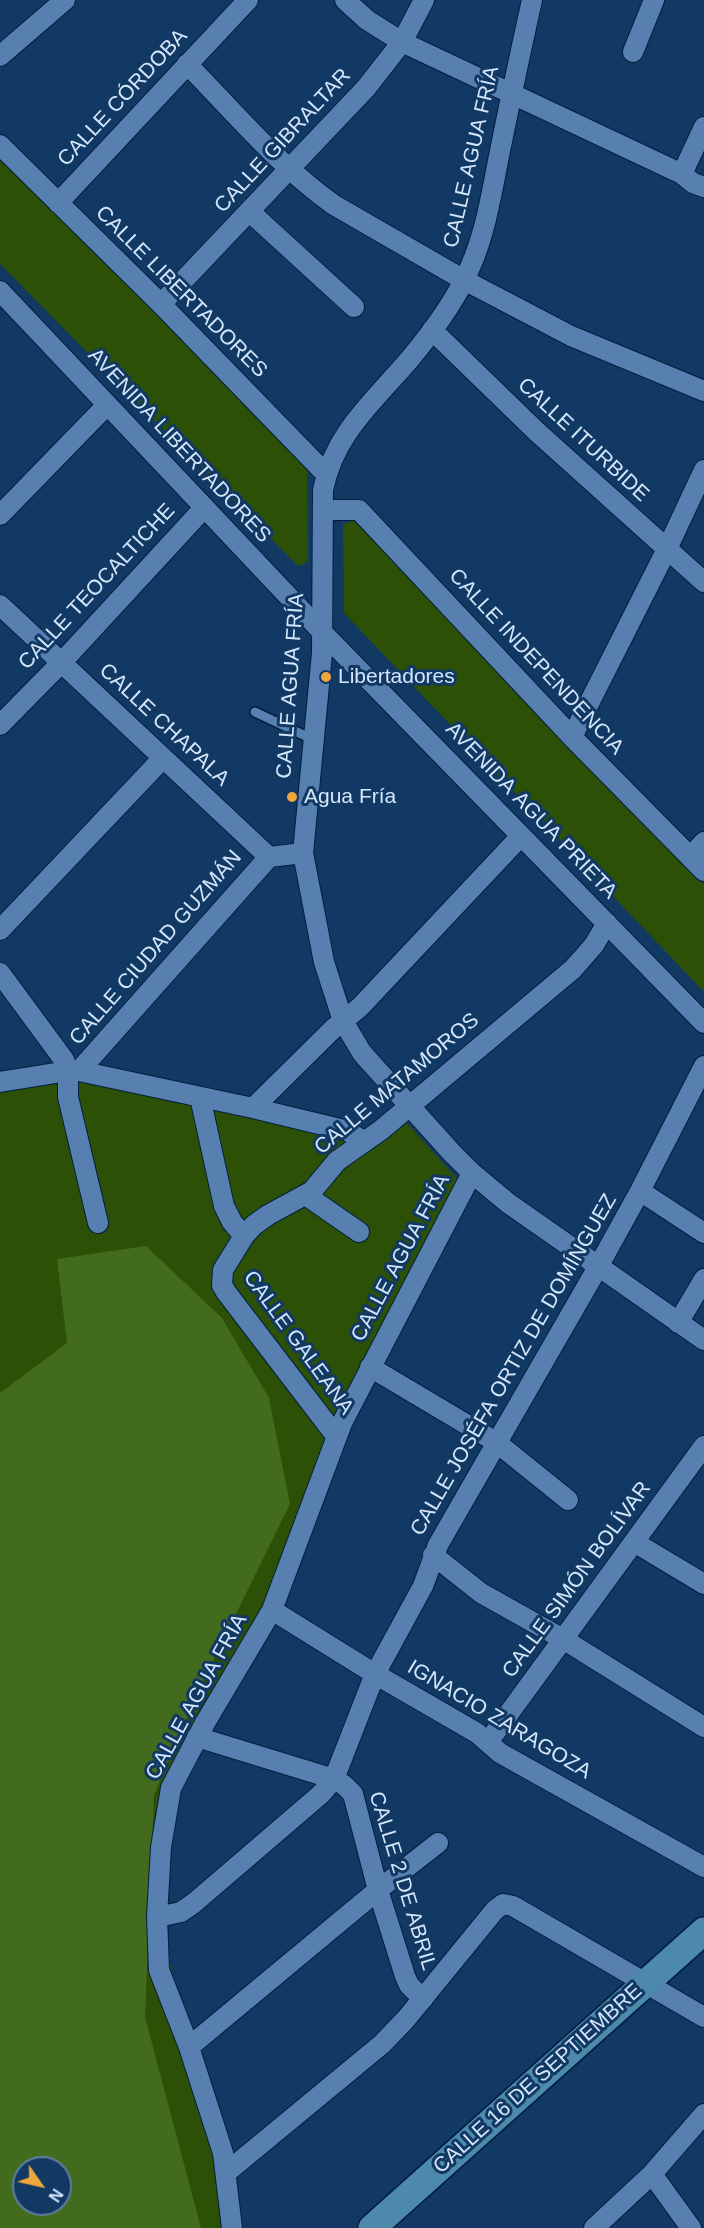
<!DOCTYPE html>
<html>
<head>
<meta charset="utf-8">
<style>
  body { margin:0 }
  #map { position:relative; width:704px; height:2228px; overflow:hidden; background:#113964; font-family:Helvetica,sans-serif }
  canvas { display:block }
  .north { position:absolute; left:12px; top:2156px; width:60px; height:60px; box-sizing:border-box; background:#113964; border:2px solid #5f7ea0; border-radius:50%; rotate:124deg; font-size:16px; font-weight:700; line-height:24px; text-align:center; color:#d4e6fb }
  .north::after { content:''; display:block; margin:auto; width:21px; height:27px; background:#eea73c; clip-path:polygon(50% 0,100% 100%,50% 72%,0 100%) }
</style>
</head>
<body>
<div id="map">
<canvas width="704" height="2228"></canvas>
<div class="north">N</div>
</div>
<script>
const ctx = document.querySelector('canvas').getContext('2d');
ctx.lineJoin = 'round';
function fill(path, color) { ctx.fillStyle = color; ctx.fill(path, 'evenodd'); }
function strokePath(path, color, width, dash) { ctx.strokeStyle = color; ctx.lineWidth = width; ctx.lineCap = dash ? 'butt' : 'round'; ctx.setLineDash(dash || []); ctx.stroke(path); }
function label(font, color, halo, rows, align = 'center') {
  ctx.font = font + ' Helvetica,sans-serif'; ctx.lineWidth = 6; ctx.setLineDash([]); ctx.textBaseline = 'middle'; ctx.strokeStyle = halo; ctx.fillStyle = color; for (const [text, x, y, turn = 0] of rows) {
    ctx.save(); ctx.translate(x, y); ctx.rotate((+turn || 0) * Math.PI / 180); ctx.textAlign = isNaN(turn) ? turn : align; if (halo) ctx.strokeText(text, 0, 0); ctx.fillText(text, 0, 0); ctx.restore();
  }
}
const green = new Path2D(`
  M0,156L307,466L308,562L298,566L0,264Z
  M355,520L704,885V992L344,613L343,524Z
  M80,1073L360,1130L397,1112L462,1184L334,1448L280,1590L164,1809L163,1915L176,2002L243,2228H0V1087ZM24,2168H60V2204H24Z`);
const forest = new Path2D(`
  M146,1246L222,1318L269,1398L290,1504L201,1685L154,1795L145,2017L201,2228H0V1393L67,1343L57,1259ZM24,2168H60V2204H24Z`);
const lane = new Path2D(`
  M255,712L314,740`);
const street = new Path2D(`
  M345,0L367,20L402,42L682,174L693,183L704,187
  M532,0C521,50 510,101 500,151C491,195 485,241 463,282C449,310 429,336 409,360C373,402 334,434 323,490L322,653L303,853L324,962L343,1021L362,1053L452,1153L472,1173L508,1203L704,1340
  M633,52L654,0
  M0,56L65,0
  M187,64C234,112 279,166 334,205L464,280L571,336L704,391
  M0,145L161,304L326,474
  M682,174L704,127
  M58,203L248,0
  M250,212L354,307
  M0,291L323,633L704,1023
  M161,304L366,88L402,42L424,0
  M432,330L536,431L704,582
  M323,510H359L572,737L704,871
  M0,515L107,405
  M0,605L269,857L303,853
  M0,725L62,662L204,508
  M572,737L667,549L704,470
  M690,857L704,842
  M0,930L163,758
  M0,973L64,1060L68,1071V1097L98,1223
  M79,1071L269,857
  M0,1082L68,1071H79L253,1108L348,1131L364,1142
  M200,1097L224,1206L232,1222L244,1236
  M253,1108L333,1029L360,1007L521,836
  M640,1191L704,1233
  M307,1196L359,1232
  M678,1323L704,1279
  M370,1367L496,1442L568,1500
  M336,1436L226,1292L222,1285L223,1270L244,1236L254,1225L268,1215L312,1191L337,1161L381,1130L573,969L594,945L607,923
  M634,1542L704,1584
  M433,1555L481,1593L563,1639L704,1727
  M272,1610L375,1674L477,1733L500,1753L704,1867
  M197,1737L334,1779L344,1785L353,1794L378,1890L405,1976L409,1985L423,1999
  M488,1742L704,1446
  M157,1917L181,1912L194,1903L321,1794L334,1779L375,1674L423,1586L438,1545L598,1267L640,1191L704,1066
  M189,2047L378,1890L438,1843
  M227,2172L382,2044L406,2019L495,1910L503,1904L513,1906L704,2017
  M652,2174L691,2228
  M232,2228L223,2153L189,2047L159,1970L157,1917L161,1847L171,1788L205,1723L272,1610L342,1423L472,1173
  M594,2228L652,2174L704,2114`);
const secondary = new Path2D(`
  M372,2228L704,1931`);
const markers = [
  [326,677,6,"#eea73c"],
  [292,797,6,"#eea73c"]
];
const streetNames = [
  ["CALLE CÓRDOBA",123,98,-47],
  ["CALLE GIBRALTAR",283,141,-47],
  ["CALLE AGUA FRÍA",472,157,-77],
  ["CALLE LIBERTADORES",181,292,45],
  ["CALLE ITURBIDE",583,440,43],
  ["AVENIDA LIBERTADORES",179,446,47],
  ["CALLE TEOCALTICHE",97,587,-47],
  ["CALLE INDEPENDENCIA",536,662,47],
  ["CALLE AGUA FRÍA",291,686,-86],
  ["CALLE CHAPALA",164,725,43],
  ["AVENIDA AGUA PRIETA",531,811,46],
  ["CALLE CIUDAD GUZMÁN",156,948,-49],
  ["CALLE MATAMOROS",397,1084,-40],
  ["CALLE AGUA FRÍA",401,1258,-62],
  ["CALLE GALEANA",298,1343,54],
  ["CALLE JOSÉFA ORTIZ DE DOMÍNGUEZ",514,1365,-60],
  ["CALLE SIMÓN BOLÍVAR",577,1580,-54],
  ["CALLE AGUA FRÍA",197,1697,-61],
  ["IGNACIO ZARAGOZA",499,1720,31],
  ["CALLE 2 DE ABRIL",402,1881,73],
  ["CALLE 16 DE SEPTIEMBRE",538,2079,-42]
];
const poiNames = [
  ["Libertadores",338,677],
  ["Agua Fría",304,797]
];
fill(green, '#2c5005');
fill(forest, '#426b1d');
strokePath(lane, '#021f3f', 12);
strokePath(street, '#021f3f', 22);
strokePath(secondary, '#021f3f', 30);
strokePath(lane, '#5780b0', 9);
strokePath(street, '#5780b0', 20);
strokePath(secondary, '#4c89aa', 27);
for (const [x, y, r, color] of markers) { const dot = new Path2D(); dot.arc(x, y, r, 0, 2 * Math.PI); ctx.fillStyle = color; ctx.fill(dot); strokePath(dot, '#113964', 2); }
label('21px', '#d4e6fb', '#113964', streetNames);
label('21px', '#d4e6fb', '#113964', poiNames, 'left');
</script>
</body>
</html>
